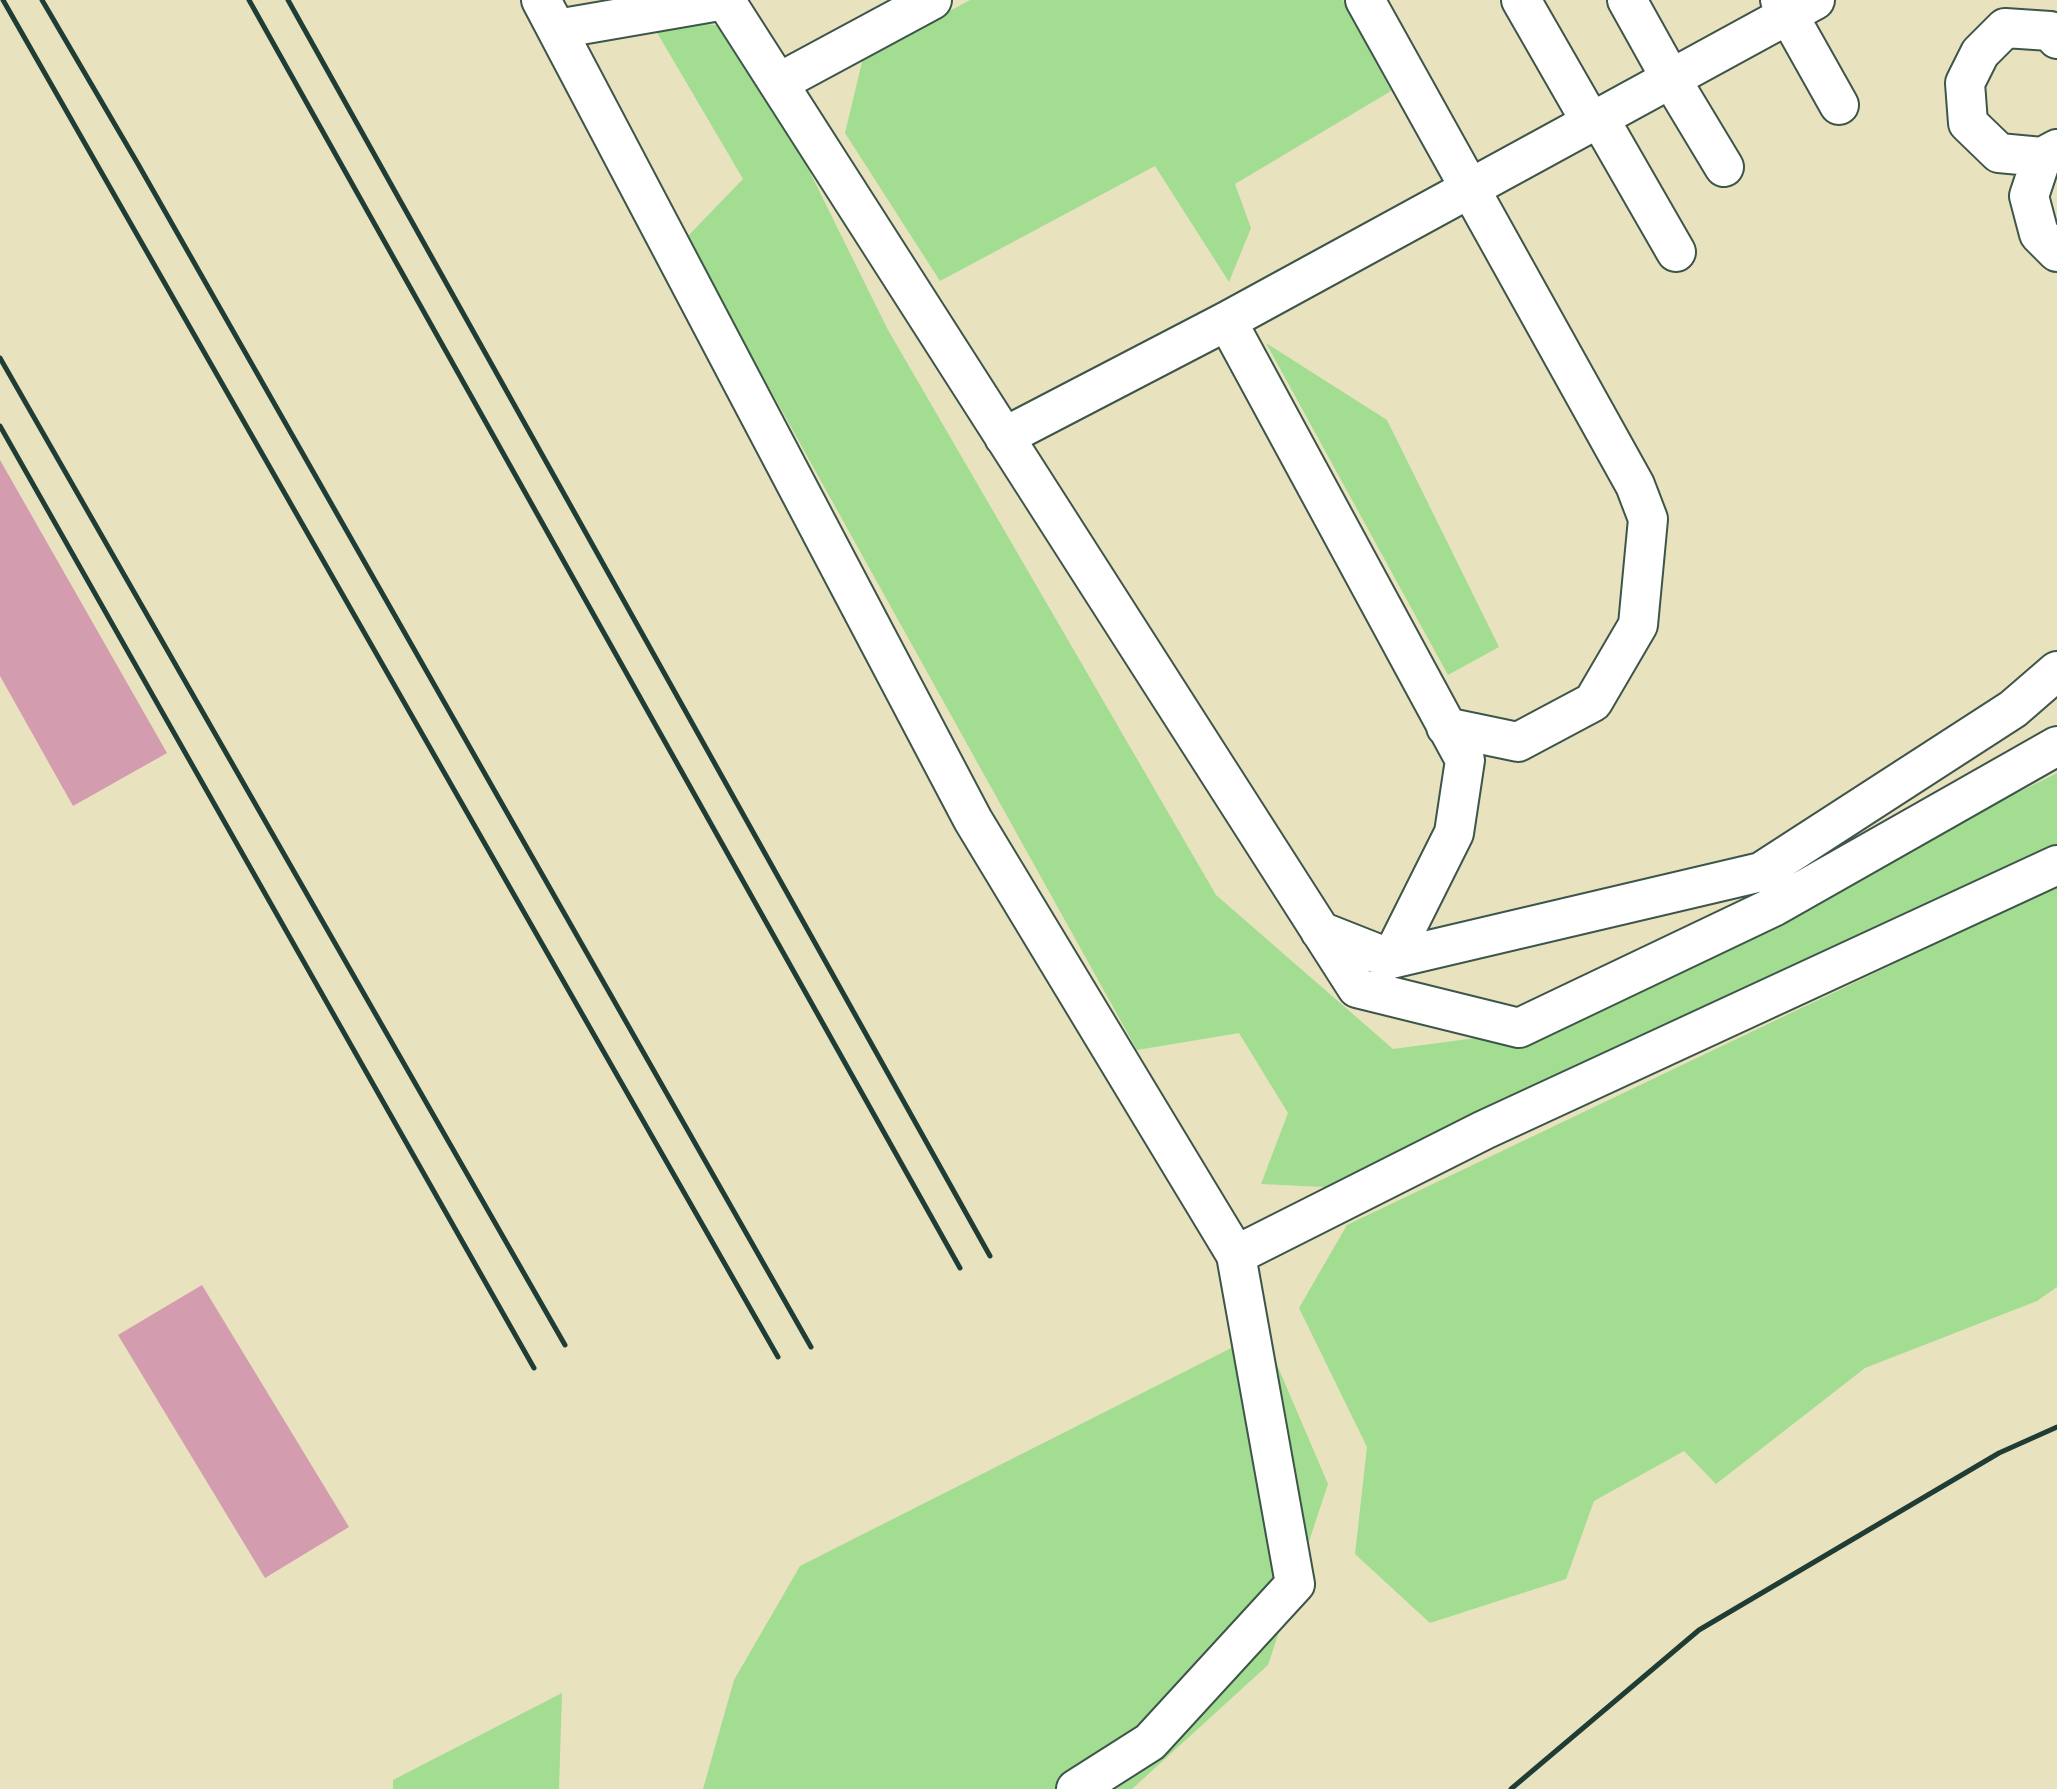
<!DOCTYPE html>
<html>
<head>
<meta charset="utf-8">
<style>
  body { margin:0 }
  canvas { display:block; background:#e8e2bf }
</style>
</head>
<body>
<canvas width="2057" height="1789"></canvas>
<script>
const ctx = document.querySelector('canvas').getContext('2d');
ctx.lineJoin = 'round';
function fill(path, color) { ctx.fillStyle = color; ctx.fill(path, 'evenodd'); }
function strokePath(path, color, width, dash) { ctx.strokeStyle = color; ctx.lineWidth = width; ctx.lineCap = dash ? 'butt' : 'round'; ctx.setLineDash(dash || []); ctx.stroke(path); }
const green = new Path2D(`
  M970,0H1343L1391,91L1235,184L1251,228L1229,282L1155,166L940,281L845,133L863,58Z
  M649,19L738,27L888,330L1216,895L1393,1049L1544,1029L2057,773V845L1512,1105L1345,1188L1261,1184L1288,1113L1239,1033L1137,1050L686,238L743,179Z
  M1266,343L1387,420L1499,647L1448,675Z
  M2057,886V1287L2037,1301L1865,1368L1716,1484L1684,1451L1594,1501L1566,1579L1430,1623L1355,1554L1367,1447L1299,1308L1347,1225Z
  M1263,1332L1328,1484L1268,1665L1132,1789H703L734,1680L800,1566Z
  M562,1693L559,1789H393V1780Z`);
const building = new Path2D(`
  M0,460L167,753L73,806L0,676Z
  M202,1285L349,1527L265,1578L118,1335Z`);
const minor = new Path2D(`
  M541,0L973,820L1236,1255L1295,1584L1150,1742L1076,1789
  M1365,0L1635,485L1648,519L1638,625L1593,702L1518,742L1446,727
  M1521,0L1591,122
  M1627,0L1671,79L1724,167
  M1780,0L1839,105
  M557,29L725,0L1357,988L1519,1028L1775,906L2057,746
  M2057,39L2050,31L2005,28L1980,53L1965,83L1968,123L1999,153L2042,157L2057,149
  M778,83L932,0
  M1599,118L1676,252
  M2042,157L2029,196L2039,234L2057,252
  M1227,321L1465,760L1454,833L1391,959
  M1004,437L1227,321L1815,0
  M1320,931L1391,959L1761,872L2013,709L2057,671
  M1236,1255L1484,1130L2057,865`);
const rail = new Path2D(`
  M3,0L778,1357
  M42,0L138,164L811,1347
  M249,0L960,1268
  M288,0L990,1256
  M0,358L565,1345
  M0,426L534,1368
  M1511,1789L1699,1630L1999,1453L2057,1427`);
fill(green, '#a2dd91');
fill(building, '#d39caf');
strokePath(minor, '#3d5649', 42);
strokePath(minor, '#fff', 38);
strokePath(rail, '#1f3d34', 5);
</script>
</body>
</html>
